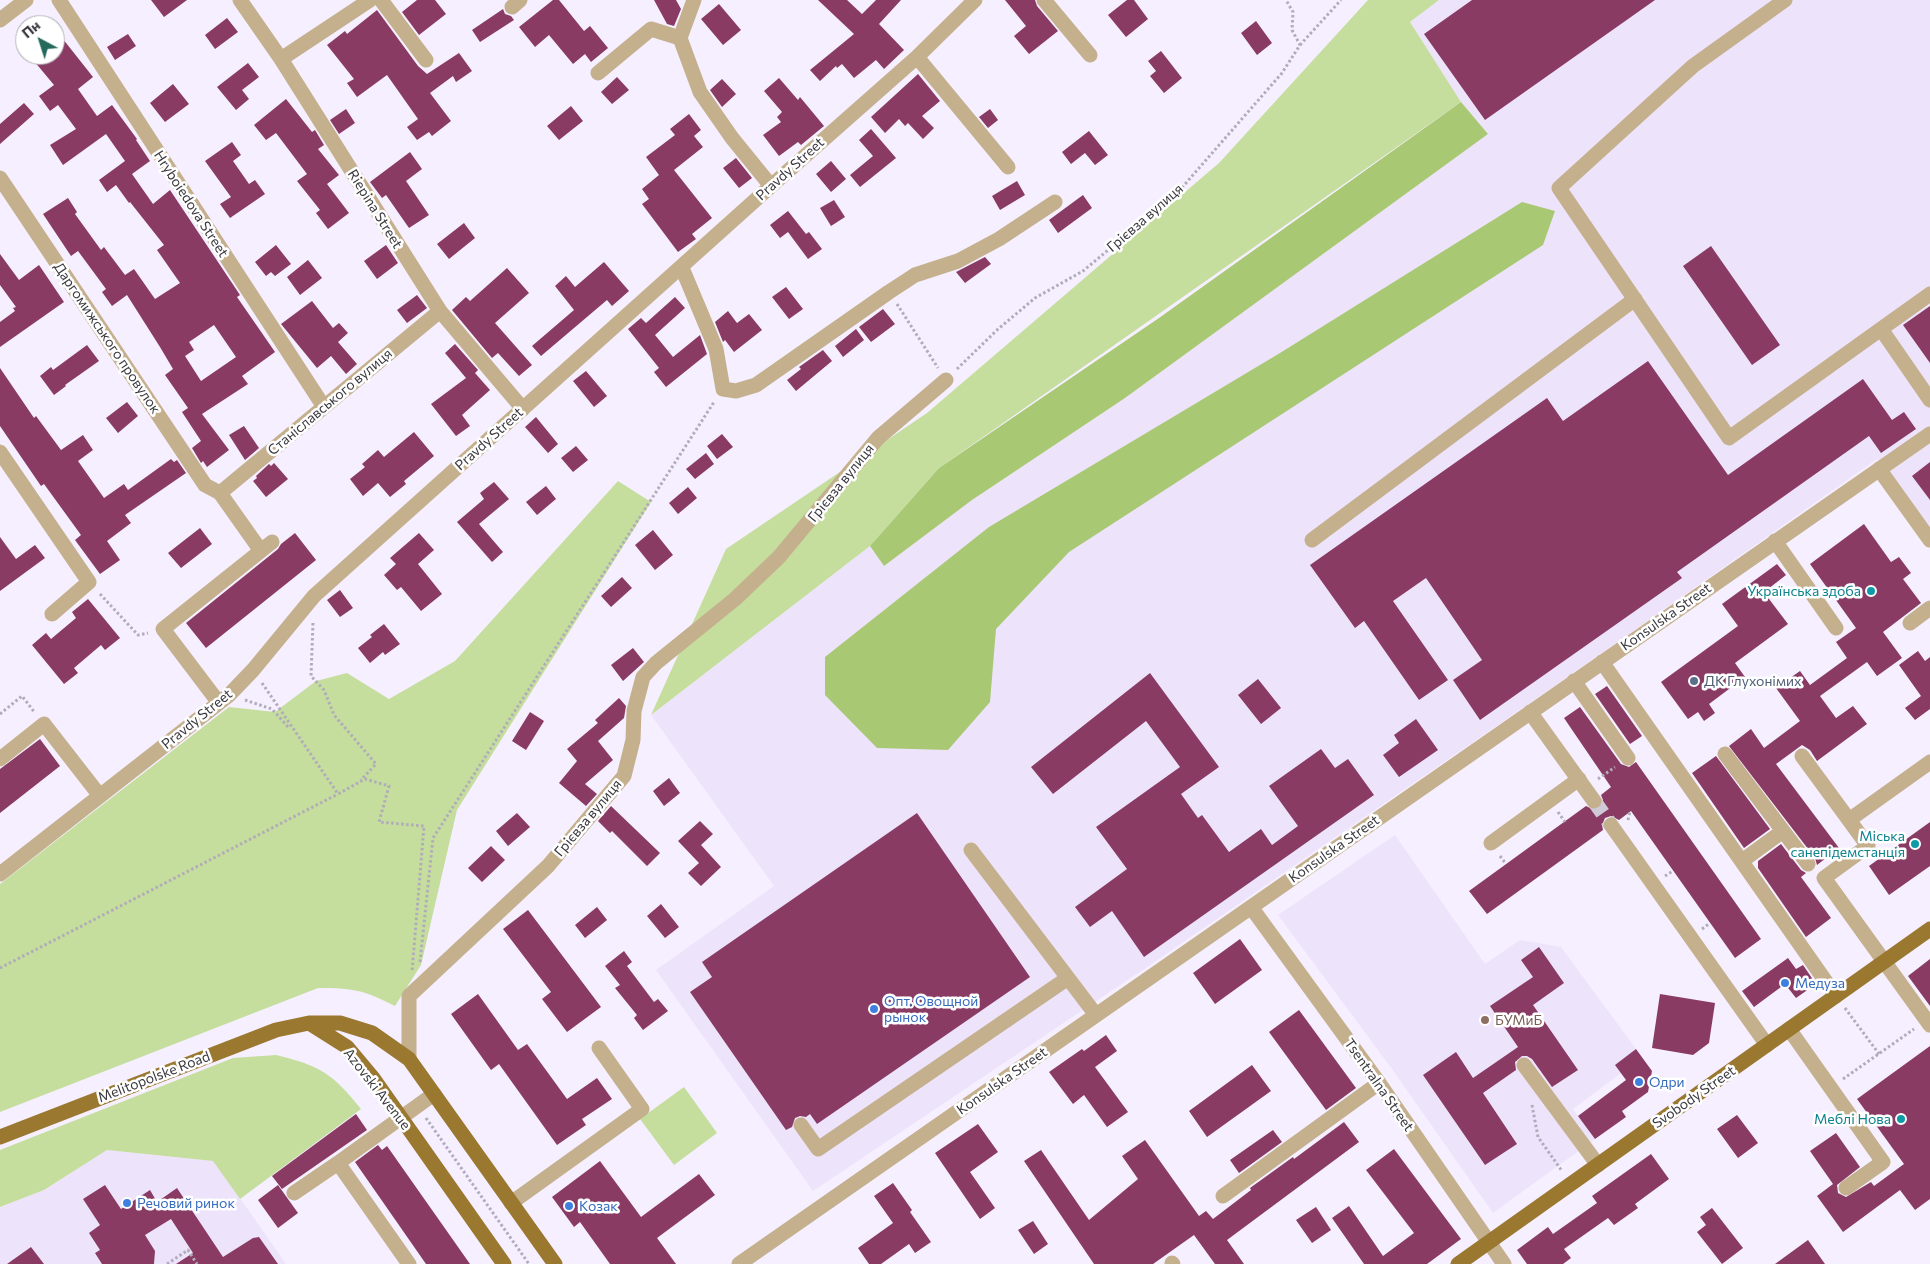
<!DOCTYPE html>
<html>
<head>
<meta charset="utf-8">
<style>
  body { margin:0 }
  #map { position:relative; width:1930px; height:1264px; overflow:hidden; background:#f5efff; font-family:Commissioner,sans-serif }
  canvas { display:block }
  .north { position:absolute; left:15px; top:15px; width:50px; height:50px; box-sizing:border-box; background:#fff; border:1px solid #b0afb2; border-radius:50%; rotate:320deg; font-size:14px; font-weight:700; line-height:20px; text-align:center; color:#3a383e }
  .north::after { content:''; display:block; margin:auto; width:18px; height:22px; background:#23695c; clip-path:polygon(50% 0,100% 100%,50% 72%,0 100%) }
</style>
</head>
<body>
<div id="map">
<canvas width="1930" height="1264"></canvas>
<div class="north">Пн</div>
</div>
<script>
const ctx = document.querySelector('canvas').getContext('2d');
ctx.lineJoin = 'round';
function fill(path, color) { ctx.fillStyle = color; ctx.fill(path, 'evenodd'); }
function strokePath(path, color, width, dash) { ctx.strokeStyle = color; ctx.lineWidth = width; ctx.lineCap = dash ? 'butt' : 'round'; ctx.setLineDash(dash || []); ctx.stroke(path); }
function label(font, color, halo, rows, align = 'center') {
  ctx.font = font + ' Commissioner,sans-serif'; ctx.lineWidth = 5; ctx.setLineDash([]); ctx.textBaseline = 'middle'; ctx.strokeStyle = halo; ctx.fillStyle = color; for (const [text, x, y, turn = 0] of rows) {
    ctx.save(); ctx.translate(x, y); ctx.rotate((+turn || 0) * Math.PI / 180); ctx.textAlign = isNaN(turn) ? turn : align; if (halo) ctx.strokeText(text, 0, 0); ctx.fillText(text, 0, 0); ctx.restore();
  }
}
const built = new Path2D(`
  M1439,0H1930V532L1877,459L1605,651L1153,963L813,1191L656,970L774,886L651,715L870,546L884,566L972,500L1125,398L1488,134L1461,102L1410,22Z
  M1395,835L1485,964L1520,940L1561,947L1636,1049L1621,1073L1573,1109L1595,1139L1493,1213L1392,1069L1278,915Z
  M107,1150L214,1161L286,1264H0V1207L44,1190Z`);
const green = new Path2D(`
  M1368,0H1439L1410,22L1461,102L939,468L870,546L651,715L726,549L927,413L1219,163Z
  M618,481L651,502L457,810L421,965L395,1006C364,990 353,988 318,988L0,1112V884L229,707L275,712L316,681L347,673L389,699L455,661Z
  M276,1055C321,1066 332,1073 361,1109L240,1199L213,1161L107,1150L44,1190L0,1207V1150L233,1058Z
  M684,1087L717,1133L674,1165L640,1119Z`);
const forest = new Path2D(`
  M1461,102L1488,134L1125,398L972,500L884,566L870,546L939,468L1159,318Z
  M1522,202L1555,211L1543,245L1069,552L996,629L990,702L948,750L877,748L825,695V657L989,527L1280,353Z`);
const building = new Path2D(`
  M151,0H187L164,17Z
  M417,0H435L446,14L419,35L402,12Z
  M553,0H559L584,31L590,26L608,48L591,62L585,54L573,64L549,35L535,47L519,27Z
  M654,0H676L681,9L674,26L667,24Z
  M818,0H847L862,14L876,0H901L879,24L904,50L884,69L876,60L854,78L842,64L837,68L836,66L820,81L810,70L854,34Z
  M1005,0H1035L1037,6L1058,31L1029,54L1014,36L1026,26Z
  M1127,0H1134L1148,19L1126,37L1108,15Z
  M1472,0H1655L1485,120L1424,34Z
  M719,4L741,30L723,45L701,19Z
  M503,9L505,14L511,16L514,20L480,42L472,30Z
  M377,10L418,66L427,74L459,53L472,71L456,82L453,76L430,93L451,121L432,136L429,132L417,140L407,127L418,119L387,75L357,97L347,83L354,79L327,45L345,31L347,34Z
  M227,18L238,32L215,49L205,35Z
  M1256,21L1272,43L1257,55L1241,33Z
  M55,29L93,77L78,89L97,116L112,105L137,139L136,140L150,161L132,174L153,204L170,190L240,295L237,297L275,352L242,376L248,384L202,414L229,450L207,467L203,461L201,463L192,448L201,441L182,412L188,408L165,375L173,369L160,347L127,295L112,306L102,292L106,289L78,251L71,256L43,214L68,198L77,212L75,214L101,250L104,247L125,275L134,269L155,299L180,283L157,250L164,245L130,202L129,203L116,185L107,192L99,180L125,161L106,134L63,165L50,145L76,129L58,105L50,111L39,96L54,85L29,55H55ZM214,325L236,357L201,381L185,356L194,350L189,342Z
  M128,34L136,46L115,60L107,47Z
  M1161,51L1182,78L1164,93L1150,76L1156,71L1148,61Z
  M248,63L259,77L242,90L249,99L236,110L217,87Z
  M918,74L940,101L922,116L934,128L923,139L908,123L905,126L899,119L885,133L871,117Z
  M617,77L629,90L612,104L601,92Z
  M779,78L798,100L800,97L824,126L801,145L798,142L779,156L763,135L781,122L777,117L782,112L764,91Z
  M722,79L736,94L722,107L710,90Z
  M173,84L189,104L165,122L150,103Z
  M286,99L312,132L315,130L324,145L318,149L339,175L327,184L349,213L328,229L316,213L320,210L297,181L307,174L276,133L266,140L254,125Z
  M24,103L34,114L0,144V124Z
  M571,106L583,121L559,140L547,126Z
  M346,109L355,123L339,134L330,120Z
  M990,109L998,120L988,128L979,117Z
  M689,114L701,130L694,136L703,147L674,170L712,218L692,234L696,239L678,252L642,204L649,199L642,189L659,175L646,157L675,135L670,129Z
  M871,129L896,158L860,187L850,175L873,156L859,140Z
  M1089,131L1108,155L1095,165L1085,153L1071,164L1062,152Z
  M232,142L241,155L233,161L249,184L255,180L265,194L230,218L220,204L231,197L205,161Z
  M410,152L422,169L406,181L429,215L409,228L386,195L382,198L370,182Z
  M736,158L752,178L739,188L723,168Z
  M831,161L846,179L831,192L816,174Z
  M1017,181L1025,195L1000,210L992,196Z
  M1083,195L1092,208L1058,233L1049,220Z
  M834,200L845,217L831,226L820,208Z
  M788,211L806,234L809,232L822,249L808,259L788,232L780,238L770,225Z
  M464,223L475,238L449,259L437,244Z
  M276,245L291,264L275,276L271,272L266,276L255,262Z
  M386,245L398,263L377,279L364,261Z
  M1711,246L1780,345L1752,365L1683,266Z
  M0,254L19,280L39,265L64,302L0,347V322L15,311L13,308L16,307L0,285Z
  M985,257L991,264L965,283L956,272Z
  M308,260L322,278L300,295L287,277Z
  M604,262L629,291L612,306L607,300L541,356L532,346L574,310L555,286L566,276L575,287Z
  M507,268L529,293L495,323L532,365L519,376L498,353L492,358L452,310L466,297L470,301Z
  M786,287L803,309L789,319L772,297Z
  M417,295L427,308L407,323L397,310Z
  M675,297L685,308L655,335L673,357L700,335L707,354L666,387L654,372L659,368L628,329L641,318L646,323Z
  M312,301L333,328L339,323L348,333L338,342L357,364L346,374L331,356L317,368L281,324Z
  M1930,306V363L1903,325Z
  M883,309L895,324L871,342L859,327Z
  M728,311L737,323L749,314L762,330L734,352L725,340L723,342L715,322Z
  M856,329L864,340L843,357L835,346Z
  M455,344L478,370L475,373L490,390L462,415L470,426L456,436L431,404L466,378L445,353Z
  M87,345L99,361L65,385L66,386L54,395L40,376L51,367L53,370Z
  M823,350L832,361L796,391L787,380L801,369L799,367Z
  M1648,361L1728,475L1863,379L1892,420L1904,412L1916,429L1881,453L1869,436L1677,572L1682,578L1480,720L1453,680L1482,660L1426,578L1393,601L1448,680L1419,700L1364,621L1355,628L1310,565L1547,398L1563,421Z
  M0,368L34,418L36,416L61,450L83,435L93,450L78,461L104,498L124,484L128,490L171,459L174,462L177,460L186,473L125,515L131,523L107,541L120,560L100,574L75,540L81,535L44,484L41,486L0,426Z
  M586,371L607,396L594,407L573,381Z
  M127,402L138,416L118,433L106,418Z
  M536,417L558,444L548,453L525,427Z
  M244,426L259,448L245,460L229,435Z
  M414,432L434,456L404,481L406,484L390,497L378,483L363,496L350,479L365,467L362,464L378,450L384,457Z
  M722,434L733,447L717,459L707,446Z
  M576,446L588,460L573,472L561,458Z
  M706,453L714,464L695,479L686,469Z
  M1930,462V500L1912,476Z
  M274,463L288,479L266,497L253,481L257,478L256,476L269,464L271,466Z
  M494,482L509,499L479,524L503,552L492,562L457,522L484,499L480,493Z
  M546,486L556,499L537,515L526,502Z
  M688,487L697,498L678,514L669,503Z
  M1864,524L1891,562L1899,557L1911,573L1903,579L1921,603L1883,632L1902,658L1877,676L1867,662L1820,696L1836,718L1853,706L1867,724L1817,761L1810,750L1802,745L1776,764L1839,848L1817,865L1815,858L1729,746L1751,729L1764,748L1800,721L1776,688L1800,671L1810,685L1847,658L1836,642L1856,628L1810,564Z
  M200,528L212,544L181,568L168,553Z
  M653,530L673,555L655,570L635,545Z
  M295,533L316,560L206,648L186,623L278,549L281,544Z
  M419,533L434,550L418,564L442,594L421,611L401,587L397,590L384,575L396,564L390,558Z
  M0,537L16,559L35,545L45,558L0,591Z
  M1777,564L1786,575L1768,589L1770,592L1766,595L1788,624L1735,663L1745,677L1709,704L1715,713L1704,721L1698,712L1688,719L1661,682L1738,626L1722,604Z
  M622,577L632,588L611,607L601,596Z
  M340,590L353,608L340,617L327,600Z
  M88,599L120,638L105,650L101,645L74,668L78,673L64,684L32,645L46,633L51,639L76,618L72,612Z
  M384,624L400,644L385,655L383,652L370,663L358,648L372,637L370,635Z
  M633,648L644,662L623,681L611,665Z
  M1918,651L1925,661L1930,657V709L1915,720L1905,708L1921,696L1899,665Z
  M1150,673L1219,767L1181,794L1198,818L1202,815L1229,852L1261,829L1272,845L1298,826L1269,786L1321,749L1335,768L1348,759L1374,795L1144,957L1112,911L1090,927L1075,907L1127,869L1096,827L1180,767L1146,721L1053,794L1031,767Z
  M1258,679L1281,708L1261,724L1238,695Z
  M1607,686L1642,736L1630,744L1595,694Z
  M619,698L626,706L624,718L598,741L613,760L585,784L597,794L586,806L559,783L577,761L567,749L598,723L595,720Z
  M1580,707L1621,764L1629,767L1636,762L1761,939L1735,958L1631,811L1619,820L1611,816L1605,818L1602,825L1603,830L1487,914L1469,891L1586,806L1594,810L1602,805L1603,800L1601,795L1611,787L1564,718Z
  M530,712L544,721L526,750L512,741Z
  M1416,719L1438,750L1399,777L1383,755L1399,743L1394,735Z
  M40,739L60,766L0,813V769Z
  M1716,756L1770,829L1744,848L1692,773Z
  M669,778L680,793L664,806L653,791Z
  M611,806L660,853L647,866L612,831L610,833L598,821Z
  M517,813L530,827L508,846L496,831Z
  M917,813L1030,977L817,1124L810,1114L806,1117L800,1116L795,1118L792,1127L786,1130L690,992L712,977L702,962Z
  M700,821L713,834L701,845L721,867L701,886L688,873L699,863L678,841Z
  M1930,822V866L1889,895L1869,866Z
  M1781,844L1801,870L1806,873L1801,877L1831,918L1806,937L1758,868V861Z
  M491,846L505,860L482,882L468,868Z
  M661,904L679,927L665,938L647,916Z
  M597,907L607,920L585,938L575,925Z
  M528,910L601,1007L567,1032L542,999L551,992L503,929Z
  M1240,939L1262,970L1215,1004L1193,973Z
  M1539,947L1564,983L1533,1005L1578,1070L1552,1087L1532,1059L1527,1056H1522L1515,1062L1516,1070L1483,1093L1517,1144L1485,1165L1423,1075L1456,1052L1473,1078L1518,1047L1490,1006L1533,977L1521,960Z
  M624,951L632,962L627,966L654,1002L658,999L668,1011L643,1030L634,1018L637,1015L615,988L620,985L605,966Z
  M1788,958L1796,969L1803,965L1816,984L1796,998L1785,984L1754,1007L1742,991Z
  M1930,959V1006L1908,976Z
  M478,994L518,1050L527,1044L567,1099L597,1078L612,1099L582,1119L586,1125L557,1145L499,1064L491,1070L451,1014Z
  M1660,994L1715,1003L1709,1043L1693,1055L1652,1048Z
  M1299,1010L1356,1088L1326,1110L1269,1032Z
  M1106,1035L1117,1051L1095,1067L1128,1112L1107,1127L1084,1095L1073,1104L1049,1072L1082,1049L1084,1051Z
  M1930,1046V1199L1915,1210L1900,1190L1843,1232L1817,1196L1833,1184L1810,1151L1836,1133L1860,1167L1837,1185L1838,1193L1846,1197L1871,1182L1874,1186L1904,1164L1857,1099Z
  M1636,1049L1652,1071L1648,1092L1622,1111L1626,1117L1595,1139L1578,1116L1626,1080L1615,1065Z
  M1252,1065L1271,1091L1207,1137L1189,1111Z
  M356,1114L367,1130L282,1189L272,1176Z
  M1737,1115L1758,1143L1738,1158L1717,1129Z
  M1344,1122L1359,1142L1227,1240L1244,1264H1215L1194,1235L1153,1264H1094L1024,1161L1041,1150L1089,1220L1138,1179L1122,1156L1145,1140L1199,1216L1206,1211L1213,1219L1251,1190L1250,1188L1293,1157L1294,1159Z
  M978,1124L998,1152L970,1172L995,1208L980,1219L935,1153Z
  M1273,1130L1282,1142L1239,1173L1230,1160Z
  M378,1145L382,1150L387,1146L470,1264H426L355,1162Z
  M1394,1149L1461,1239L1427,1264H1364L1332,1218L1349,1206L1383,1256L1414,1233L1366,1170Z
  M1651,1154L1669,1179L1635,1204L1638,1208L1614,1225L1608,1218L1564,1249L1571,1258L1563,1264H1527L1517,1250L1548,1227L1553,1234L1597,1203L1592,1196Z
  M600,1161L641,1217L699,1174L715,1195L657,1238L676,1264H610L580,1222L574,1227L552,1197Z
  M893,1183L912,1210L910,1212L931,1242L915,1253L909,1244L881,1264H869L858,1248L893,1223L874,1196Z
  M105,1185L121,1209L150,1190L157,1202L177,1188L223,1257L253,1238L259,1237L278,1264H176L193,1253L171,1219L145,1235L155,1251L154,1264H102L95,1253L100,1250L89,1233L100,1225L83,1199Z
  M278,1185L298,1213L278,1228L258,1200Z
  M1316,1207L1331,1230L1312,1243L1296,1220Z
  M1712,1208L1743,1248L1722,1264L1697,1232L1706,1225L1700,1217Z
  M1033,1221L1048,1244L1034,1254L1018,1230Z
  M1808,1240L1825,1264H1775Z
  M31,1247L44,1264H7Z`);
const minorTunnel = new Path2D(`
  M1594,801L1611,825`);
const path = new Path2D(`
  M1300,45L1341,0
  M897,304L938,368
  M957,369L997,330L1035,298L1083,271L1179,191L1282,73L1300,45L1292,30L1293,12L1286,0
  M100,594L138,635L148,633
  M313,623L311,676L324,690L334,715L376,764L361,780
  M262,683L338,794L365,779L389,786L379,822L424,826L412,972
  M245,700L272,709L289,728
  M0,714L22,696L35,713
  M1598,779L1615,767
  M1558,812L1565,822
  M1628,820L1630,811
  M1500,856L1506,864
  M1665,876L1673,871
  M1702,929L1710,923
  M420,962L433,838L714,402
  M0,968L338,794
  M1845,1008L1879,1054
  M1843,1079L1914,1029
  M1532,1105L1538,1137L1562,1171
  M426,1118L529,1264
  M167,1264L188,1250L197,1264`);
const minor = new Path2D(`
  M59,0L324,407
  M240,0L281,59L440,311L523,409
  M381,0L426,60
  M694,0L680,38L700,92L732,138L771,186
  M1044,0L1090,55
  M1785,0L1693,66L1559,188L1729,438L1881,329L1930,400
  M512,7L520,0
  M0,20L26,0
  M917,57L1008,167
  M281,59L370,0
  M598,73L651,29L680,38
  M0,178L205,485L220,493L261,551
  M682,268L716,349L723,389L736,391L756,385L889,292L915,275L958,261L999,239L1055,202
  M1881,329L1930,294
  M0,452L89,582L52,614
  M1879,469L1930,540
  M220,493L440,311
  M1312,540L1635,299
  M1775,541L1836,628
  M1910,623L1930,608
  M1602,662L1836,996
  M1574,681L1628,758
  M219,703L163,629L272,542
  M1530,712L1594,801
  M1725,754L1808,864
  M1802,756L1849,820
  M0,759L44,724L100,796
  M1930,762L1849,820L1868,846L1824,878L1930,1025
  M1611,825L1767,1045
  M1491,843L1579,779
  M971,850L1096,1015
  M1742,861L1783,831
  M0,874L229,695L253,670L314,596L771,186L917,57L975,0
  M1251,907L1379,1083L1504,1264
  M1789,1029L1883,1162L1846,1188
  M409,1059V996L548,866L624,776L633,740L634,711L643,677L656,663L735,599L779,557L878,438L946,380
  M1524,1065L1598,1165
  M801,1125L818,1149L1068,978
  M338,1163L434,1094
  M294,1193L338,1163L409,1264
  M1223,1196L1379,1083
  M511,1203L642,1109L599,1048
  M1172,1263L1173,1264
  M739,1264L1930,434`);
const major = new Path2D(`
  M309,1023L347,1047L373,1078L504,1264
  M0,1137L276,1030L309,1023H340L372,1033L409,1059L555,1264
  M1458,1264L1930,929`);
const markers = [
  [1871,591,5,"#0f9aa8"],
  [1694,681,5,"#5c6f8a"],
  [1915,844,5,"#0f9aa8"],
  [1785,983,5,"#3f7fe0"],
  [874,1009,5,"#3f7fe0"],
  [1485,1020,5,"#8d6e63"],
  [1639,1082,5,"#3f7fe0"],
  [1901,1119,5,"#0f9aa8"],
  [127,1203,5,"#3f7fe0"],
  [569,1206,5,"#3f7fe0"]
];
const streetNames = [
  ["Pravdy Street",790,169,-42],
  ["Hryboiedova Street",191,204,57],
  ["Riepina Street",375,209,58],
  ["Грієвза вулиця",1145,218,-41],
  ["Даргомижського провулок",107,338,56],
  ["Станіславського вулиця",330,402,-40],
  ["Pravdy Street",489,439,-42],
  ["Грієвза вулиця",841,483,-51],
  ["Konsulska Street",1666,617,-35],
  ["Pravdy Street",197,719,-39],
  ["Грієвза вулиця",588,818,-50],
  ["Konsulska Street",1334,849,-35],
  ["Melitopolske Road",154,1077,-21],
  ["Konsulska Street",1002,1081,-35],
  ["Tsentralna Street",1379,1085,55],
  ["Azovski Avenue",377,1089,52],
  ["Svobody Street",1694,1097,-35]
];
const cultureNames = [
  ["Українська здоба",1861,591],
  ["Міська",1905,836],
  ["санепідемстанція",1905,852],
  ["Меблі Нова",1891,1119]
];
const serviceNames = [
  ["ДК Глухонімих",1704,681]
];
const shopNames = [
  ["Медуза",1795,983],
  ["Опт. Овощной",884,1001],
  ["рынок",884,1017],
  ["Одри",1649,1082],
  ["Речовий ринок",137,1203],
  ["Козак",579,1206]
];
const educationNames = [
  ["БУМиБ",1495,1020]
];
fill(built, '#ede4fb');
fill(green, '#c5de9d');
fill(forest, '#a9c873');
fill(building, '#893b64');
strokePath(minorTunnel, '#d0cad8', 15, [15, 8]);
strokePath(path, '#b1acb9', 3, [2.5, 2.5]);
strokePath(minor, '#c4b08d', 15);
strokePath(major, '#9b7830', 15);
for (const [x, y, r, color] of markers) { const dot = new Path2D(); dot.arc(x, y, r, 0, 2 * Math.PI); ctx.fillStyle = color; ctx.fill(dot); strokePath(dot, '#fff', 2); }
label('14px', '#3a383e', '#fff', streetNames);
label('14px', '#0d838f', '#fff', cultureNames, 'right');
label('14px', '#4e5e75', '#fff', serviceNames, 'left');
label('14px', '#366cbe', '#fff', shopNames, 'left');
label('14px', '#785e54', '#fff', educationNames, 'left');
</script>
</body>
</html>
